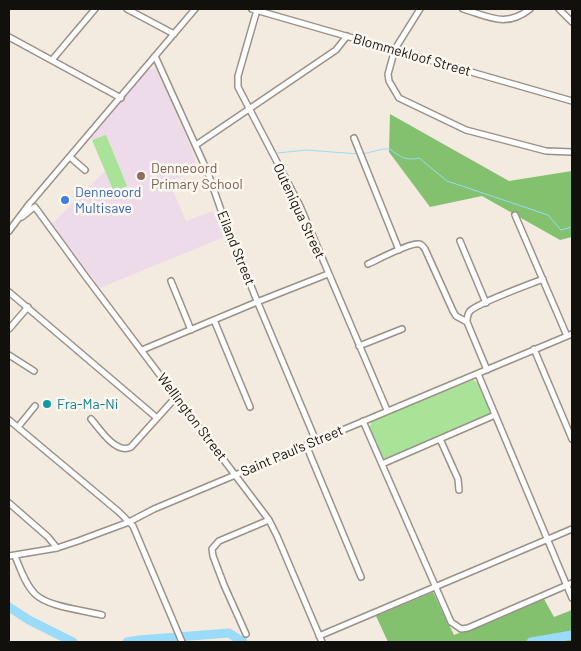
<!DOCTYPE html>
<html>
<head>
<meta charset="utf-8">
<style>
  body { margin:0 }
  #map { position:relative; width:581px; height:651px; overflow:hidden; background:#f3eae0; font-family:Barlow,sans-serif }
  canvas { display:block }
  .frame { position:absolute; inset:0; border:10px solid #12100c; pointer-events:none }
</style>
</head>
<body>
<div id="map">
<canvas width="581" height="651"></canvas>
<div class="frame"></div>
</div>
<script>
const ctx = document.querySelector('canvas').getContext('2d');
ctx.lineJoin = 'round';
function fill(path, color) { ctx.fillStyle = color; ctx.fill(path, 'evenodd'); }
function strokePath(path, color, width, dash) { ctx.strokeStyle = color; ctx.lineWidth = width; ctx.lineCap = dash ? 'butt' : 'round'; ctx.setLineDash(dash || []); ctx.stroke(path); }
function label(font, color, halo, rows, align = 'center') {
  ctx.font = font + ' Barlow,sans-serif'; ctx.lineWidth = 5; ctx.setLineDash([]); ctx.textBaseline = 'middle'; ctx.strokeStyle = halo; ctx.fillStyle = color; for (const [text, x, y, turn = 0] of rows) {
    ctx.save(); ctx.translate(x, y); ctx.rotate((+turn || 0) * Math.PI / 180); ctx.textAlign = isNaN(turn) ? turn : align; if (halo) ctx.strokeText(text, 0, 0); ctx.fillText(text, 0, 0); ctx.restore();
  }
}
const education = new Path2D(`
  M149,68L157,69L195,157L196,172L169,181L186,221L213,211L224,237L100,288L52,224L105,171L91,137Z`);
const green = new Path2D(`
  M106,135L127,186L114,192L92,140Z
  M473,380C481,382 491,407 490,415L388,459L383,458L369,428L372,421Z`);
const forest = new Path2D(`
  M390,114L509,181L572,171V237L560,240L482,196L430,207L389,152Z
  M433,592L454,635L544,599L554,617L572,610V642H388L376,616Z`);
const stream = new Path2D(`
  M278,153L306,150L359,154
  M363,154L383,149H390C400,157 406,161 419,158L447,181L548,215L561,230L572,227`);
const river = new Path2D(`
  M9,607L29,620L73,642
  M127,642L139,640L229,633L243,642
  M531,642L572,635`);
const minor = new Path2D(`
  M127,9L174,34
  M252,9L572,101
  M420,9L395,49L388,74L389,81L399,98L466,130L546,151L572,152
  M463,9C490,17 506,28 530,9
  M559,9L572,22
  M257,10L238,76V87L300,206L387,410
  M9,37L121,98
  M155,56L208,173L222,213L255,296L316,441
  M52,60L95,9
  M354,138L399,250
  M196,145L336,50L347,36
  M70,157L85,170
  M32,201L195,9
  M35,207L86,277L269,520L277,536L322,642
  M515,215L567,336
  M22,217L33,208
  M9,231L30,203
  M460,241L486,303
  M368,264C377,260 411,242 419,244C422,244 423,247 425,249L453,311L456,316L467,322
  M171,281L191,330
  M9,292L157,418
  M214,320L250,407
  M9,329L28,307
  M359,346L402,329
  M534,349L572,439
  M142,350L257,302L328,274
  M9,355L34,371
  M487,370L467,322C467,318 467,315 470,311C480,302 528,285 543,279
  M478,374L572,598
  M91,419C100,429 116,455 131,447L176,397
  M9,420L119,512L133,526L182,642
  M363,421L451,622L461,629L468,628L572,583
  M18,427L35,406
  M440,439L458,479L459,490
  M306,445L361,577
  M382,464L495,415
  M9,503L48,537L57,548
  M9,556L57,548L78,541L129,522L154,509L572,334
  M15,556C20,568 25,584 35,594C48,607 83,610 102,615
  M246,634L224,585L213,556L212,549L219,541L269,520
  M319,636L572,529`);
const markers = [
  [141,176,5,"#8d6e63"],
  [65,200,5,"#3f7fe0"],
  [47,404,5,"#0f9aa8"]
];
const streetNames = [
  ["Blommekloof Street",412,55,16],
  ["Outeniqua Street",299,211,65],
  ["Eiland Street",236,248,68],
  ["Wellington Street",192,417,53],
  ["Saint Paul's Street",292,451,-23]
];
const educationNames = [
  ["Denneoord",151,168],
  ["Primary School",151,184]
];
const shopNames = [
  ["Denneoord",75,192],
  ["Multisave",75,208]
];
const cultureNames = [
  ["Fra-Ma-Ni",57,404]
];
fill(education, '#eedbea');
fill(green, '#a9e397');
fill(forest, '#83c16f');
strokePath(stream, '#99dbf8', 1);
strokePath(river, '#99dbf8', 9);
strokePath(minor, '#9a9289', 8);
strokePath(minor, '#fff', 5);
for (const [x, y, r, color] of markers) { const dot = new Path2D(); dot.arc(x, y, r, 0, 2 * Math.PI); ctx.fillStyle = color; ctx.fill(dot); strokePath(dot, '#fff8f0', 2); }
label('14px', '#12100c', '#fff8f0', streetNames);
label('14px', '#785e54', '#fff8f0', educationNames, 'left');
label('14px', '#366cbe', '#fff8f0', shopNames, 'left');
label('14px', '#0d838f', '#fff8f0', cultureNames, 'left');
</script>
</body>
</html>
